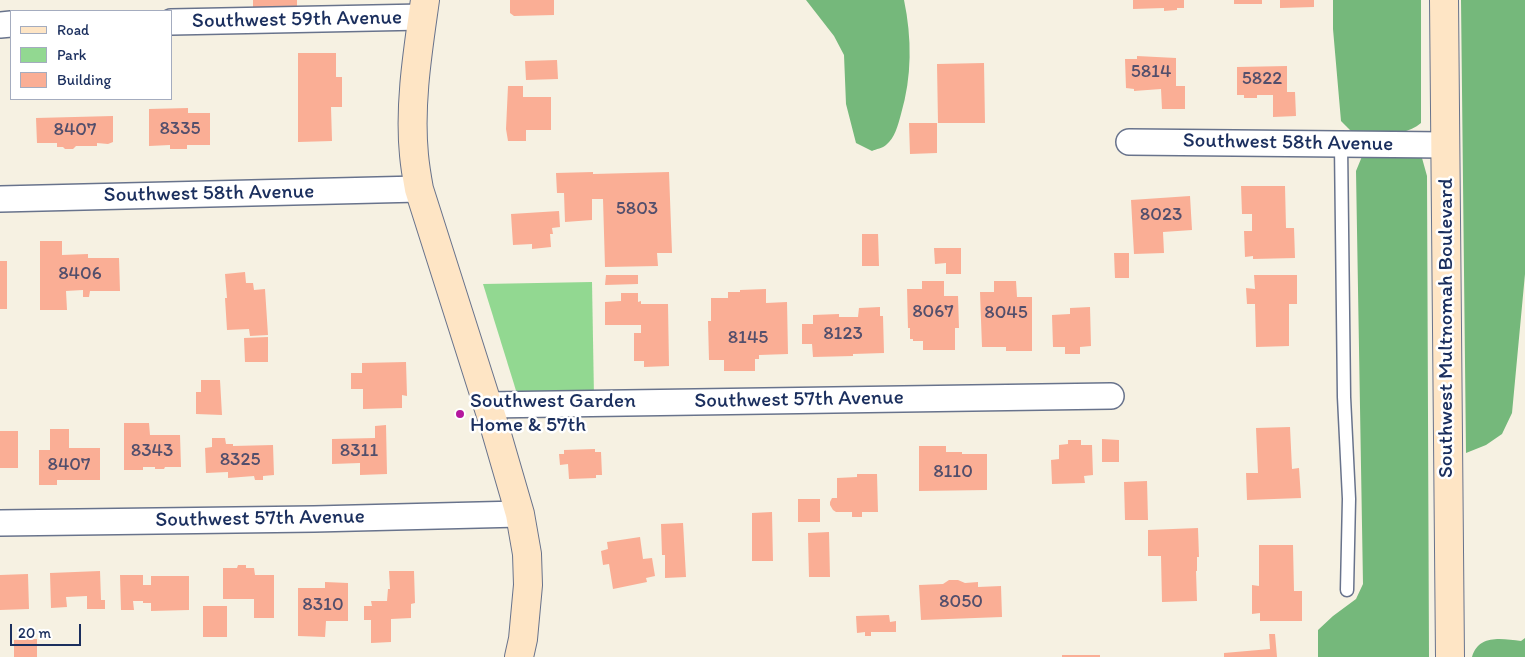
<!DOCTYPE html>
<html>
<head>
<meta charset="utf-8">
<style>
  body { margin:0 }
  #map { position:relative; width:1525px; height:657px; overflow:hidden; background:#f6f1e2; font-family:Itim,sans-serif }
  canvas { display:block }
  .legend { position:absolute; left:10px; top:10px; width:162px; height:90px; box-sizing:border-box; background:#fff; border:1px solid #a4acbf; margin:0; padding:6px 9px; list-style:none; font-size:15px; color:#1b2f5e }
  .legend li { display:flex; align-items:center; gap:10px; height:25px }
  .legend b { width:25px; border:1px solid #a4acbf }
  .scale { position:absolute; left:10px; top:624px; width:71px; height:22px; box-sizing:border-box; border:2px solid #1b2f5e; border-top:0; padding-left:6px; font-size:15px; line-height:18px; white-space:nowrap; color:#1b2f5e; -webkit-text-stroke:4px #fff; paint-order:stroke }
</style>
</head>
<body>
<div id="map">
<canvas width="1525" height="657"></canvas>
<ul class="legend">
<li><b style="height:6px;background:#fee5c5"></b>Road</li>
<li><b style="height:14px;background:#92d891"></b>Park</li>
<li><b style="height:14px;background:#faae95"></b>Building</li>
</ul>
<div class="scale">20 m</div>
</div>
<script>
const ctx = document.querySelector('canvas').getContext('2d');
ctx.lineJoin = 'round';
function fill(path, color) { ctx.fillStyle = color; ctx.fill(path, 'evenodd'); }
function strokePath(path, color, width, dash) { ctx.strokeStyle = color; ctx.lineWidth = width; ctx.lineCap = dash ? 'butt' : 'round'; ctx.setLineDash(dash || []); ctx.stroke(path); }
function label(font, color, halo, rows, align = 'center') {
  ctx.font = font + ' Itim,sans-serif'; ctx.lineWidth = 5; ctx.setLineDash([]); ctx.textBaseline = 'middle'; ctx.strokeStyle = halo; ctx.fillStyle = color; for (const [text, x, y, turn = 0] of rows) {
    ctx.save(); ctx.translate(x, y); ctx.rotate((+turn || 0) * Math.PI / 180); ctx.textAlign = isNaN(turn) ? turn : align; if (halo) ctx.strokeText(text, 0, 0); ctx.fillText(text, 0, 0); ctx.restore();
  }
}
const green = new Path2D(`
  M592,282L594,397H518L483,284Z`);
const forest = new Path2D(`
  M806,0H904C912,38 912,77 901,114C898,125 895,138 886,145C883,148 876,149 872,151L856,143L846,104L844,55L834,36Z
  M1333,0H1421V123C1404,138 1376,133 1354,134L1341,121L1333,29Z
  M1461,0H1525V274L1512,413L1502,434L1486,445L1466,453Z
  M1413,152L1422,158L1427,176L1429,657H1318V630L1333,616L1356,599L1363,584L1356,171L1363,154Z
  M1525,638V657H1472C1479,634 1502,639 1521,641Z`);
const building = new Path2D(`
  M253,0H297V7L253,9Z
  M510,0H554V15L514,16L510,13Z
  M1133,0H1184V8H1177V10L1164,11V8L1133,9Z
  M1234,0H1262V4H1234Z
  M1280,0H1314V7L1280,8Z
  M298,53H336V77H342V107H331L332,141L298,142Z
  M1137,56L1176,58V86H1185V109H1162L1161,89L1134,91V89L1126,88L1125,59H1137Z
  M557,60L558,79L526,80L525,61Z
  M984,63L985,123H938L937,64Z
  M1287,66V92H1295L1296,116L1273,117V95H1257V98H1244V95H1237V67Z
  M508,86H523V97H551V130H526V141H508L506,129Z
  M188,108V113H210V145H187V149H170V145L149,146V109Z
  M113,116V142L108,144L97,143V146H76L73,149H65L63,147H57V143H37L36,118Z
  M909,123H937V153L910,154Z
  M593,172V174L669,172L672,253H657L658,266L605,267L603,199H592V220L565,222L564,193H557L556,173Z
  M1241,186H1285L1286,228H1294L1295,258L1253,259V256L1245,257L1244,231H1252V214H1242Z
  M1190,196L1192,230L1163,232L1164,253L1134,254L1131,200Z
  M559,211L560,227L552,228L553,234H550L551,247L532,249V244L513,245L511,214Z
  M862,234H878L879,266H862Z
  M40,241H62V255L88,254V258H119L120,291H90L89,297H83V290L66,291L67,310H40Z
  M934,248H961V274H946V263L935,264Z
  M1114,253H1129V278H1115Z
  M0,261H7V309H0Z
  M245,272L246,283H253L254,290L265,289L268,335L250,336L249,329L227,330L225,298H227L225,274Z
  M606,275H638V284L605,285Z
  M1254,275H1297V304H1289V346L1256,347L1255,304H1247L1246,288L1255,289Z
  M922,281H944V296H958L959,328H955V350H923V341H913V339H910V328H908L907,289H922Z
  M994,281H1016L1017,297H1032V351H1006V347H982L980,292H994Z
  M766,289V303L787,302L788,354L759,355V359H755V371H724V360H709L708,321H711V298H728V292H740V290Z
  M621,293H638V302L641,301V304H668L669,366L644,367V361H634V333H641V325H605V302L621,301Z
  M880,307V316H883L884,353L853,354V356L813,357L812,344H802V324H813V315L839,314V317H858L859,308Z
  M1090,307L1091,346L1080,347V354H1065V347H1053L1052,315L1070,314V308Z
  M268,337V362H245L244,338Z
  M406,362L407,396L402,395V408L363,409V389H351V373H362V363Z
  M201,380H220L222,415L196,414V392H201Z
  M124,423H149L150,435H180L181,467H165L164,469H155V467H143V470H124Z
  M386,425L387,474L360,475V463L332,464V439L375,438V426Z
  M1290,427L1292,469L1299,468L1301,498L1247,500L1246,473H1258L1256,428Z
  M50,429H69V448H100V480H57V485H39V450H50Z
  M0,431H18V468H0Z
  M212,438H225L226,444H233V446L273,445L274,475L263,476V480H255L254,476L228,478V472L206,473L205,448L212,447Z
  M1102,439L1119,440V462H1102Z
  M1068,440H1081V445H1092L1093,475L1084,476L1085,483L1052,484L1051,460L1059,459V445L1068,444Z
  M919,446H946V452H962V454H987V490L919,491Z
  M595,449V452H601L602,475H596V478L569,479L568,464L560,465L559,454H564V450Z
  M857,474H877L878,512H862V517H852V512H836L833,510L830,505V502L832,498H837V478L857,477Z
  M1147,481L1148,520H1125L1124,482Z
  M798,499H820V522H798Z
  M772,512L773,561H752V513Z
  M683,523L686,577L665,578V555H662L661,524Z
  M1198,528L1199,557H1197V571H1196L1197,601L1162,602L1161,556H1148V530Z
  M829,532L830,577H809L808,533Z
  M640,537L643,559L652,558L655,576L646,578L647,582L613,589L609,564L603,565L601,551L608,549L607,542Z
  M1259,545H1293L1294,591H1302V621H1260V613L1252,614V585L1259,586Z
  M238,565H246V568H254L255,575H274V618H254V599H223V568H237Z
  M100,571L101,600H105V609H87V596L66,597L67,607L51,608L50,573Z
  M389,571H414L415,603L411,604V618L391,619V642L371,643V620H364V606H372L371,601H387L388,589H390Z
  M28,574L29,609L0,610V575Z
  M120,575H143V585H151V576H189V610L151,611V603H143V601H133L134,610H121Z
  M949,580H958L965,583L978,582V587L1001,586L1002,617L921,620L919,585L943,584Z
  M325,582L348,583V621H326L325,637L298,636V588H325Z
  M203,606H227V637H203Z
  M889,615L890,622L896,621V632H871V636H865V632L857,633L856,616Z
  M1269,634H1275L1277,657H1224V653L1270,649Z
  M37,639V657H14V640Z
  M1062,655H1100V657H1062Z`);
const lane = new Path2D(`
  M1341,144L1344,397L1349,499L1347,590`);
const street = new Path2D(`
  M171,22L423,17
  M0,25L11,24
  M1129,142L1446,145
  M0,199L419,189
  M487,405L1111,396
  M0,523L314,519L520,514`);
const secondary = new Path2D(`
  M425,0C418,50 409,104 414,155C415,166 417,178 419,189L495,428L520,514L527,554L528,585L523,639L519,657
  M1444,0L1450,657`);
const markers = [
  [460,414,5,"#b5179e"]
];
const numberNames = [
  ["5814",1151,72],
  ["5822",1262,79],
  ["8335",180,129],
  ["8407",75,130],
  ["5803",637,209],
  ["8023",1161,215],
  ["8406",80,274],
  ["8067",933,312],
  ["8045",1006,313],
  ["8123",843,334],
  ["8145",748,338],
  ["8343",152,451],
  ["8311",359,451],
  ["8325",240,460],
  ["8407",69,465],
  ["8110",953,472],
  ["8050",961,602],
  ["8310",323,605]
];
const streetNames = [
  ["Southwest 59th Avenue",297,20,-1],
  ["Southwest 58th Avenue",1288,143,1],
  ["Southwest 58th Avenue",209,194,-1],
  ["Southwest Multnomah Boulevard",1447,328,-90],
  ["Southwest 57th Avenue",799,400,-1],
  ["Southwest 57th Avenue",260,519,-1]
];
const poiNames = [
  ["Southwest Garden",470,402],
  ["Home & 57th",470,426]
];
fill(green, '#92d891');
fill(forest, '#75b87b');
fill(building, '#faae95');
strokePath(lane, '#68738c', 15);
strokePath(street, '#68738c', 28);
strokePath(secondary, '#68738c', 30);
strokePath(lane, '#fff', 12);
strokePath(street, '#fff', 25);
strokePath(secondary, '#fee5c5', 28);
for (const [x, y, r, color] of markers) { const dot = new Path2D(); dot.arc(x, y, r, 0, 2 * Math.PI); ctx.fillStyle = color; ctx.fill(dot); strokePath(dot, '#fff', 2); }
label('19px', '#534f6c', null, numberNames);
label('21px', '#1b2f5e', '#fff', streetNames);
label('21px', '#1b2f5e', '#fff', poiNames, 'left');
</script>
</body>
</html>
